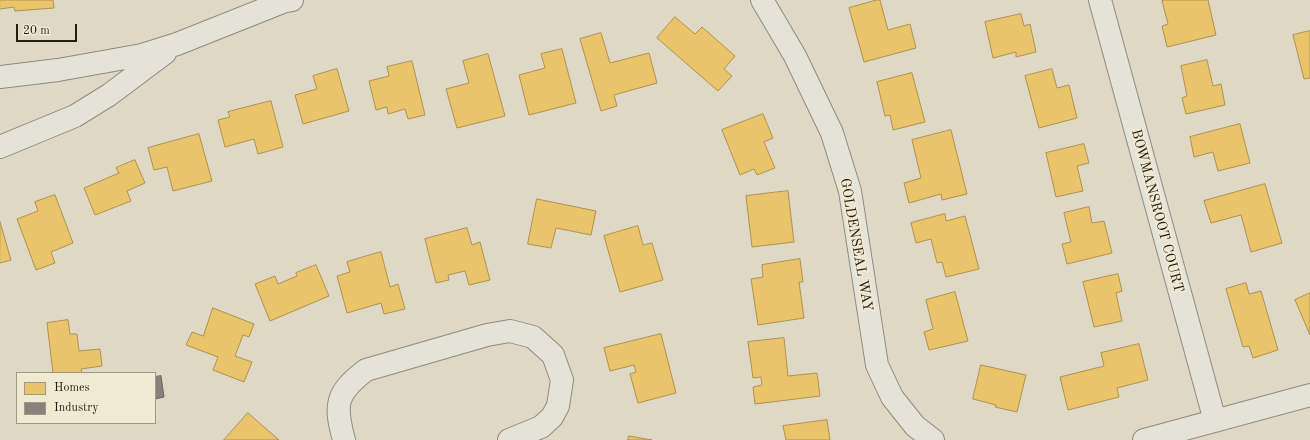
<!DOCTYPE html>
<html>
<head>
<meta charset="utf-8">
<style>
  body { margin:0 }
  #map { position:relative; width:1310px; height:440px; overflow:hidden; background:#ded8c4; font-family:"Old Standard TT",serif }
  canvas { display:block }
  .legend { position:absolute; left:16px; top:372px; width:140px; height:52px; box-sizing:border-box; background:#f0ead2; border:1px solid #a09786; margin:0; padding:5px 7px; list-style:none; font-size:12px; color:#281b13 }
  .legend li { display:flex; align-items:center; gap:8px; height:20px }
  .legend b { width:20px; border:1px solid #a09786 }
  .scale { position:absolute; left:16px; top:24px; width:61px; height:18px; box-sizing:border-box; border:2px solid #281b13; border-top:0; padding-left:5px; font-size:12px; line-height:14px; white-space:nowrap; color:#281b13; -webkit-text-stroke:3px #f0ead2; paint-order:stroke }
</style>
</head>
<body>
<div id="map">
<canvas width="1310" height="440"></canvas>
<ul class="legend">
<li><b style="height:11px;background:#e9c46a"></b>Homes</li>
<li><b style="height:11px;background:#8a817c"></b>Industry</li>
</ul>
<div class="scale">20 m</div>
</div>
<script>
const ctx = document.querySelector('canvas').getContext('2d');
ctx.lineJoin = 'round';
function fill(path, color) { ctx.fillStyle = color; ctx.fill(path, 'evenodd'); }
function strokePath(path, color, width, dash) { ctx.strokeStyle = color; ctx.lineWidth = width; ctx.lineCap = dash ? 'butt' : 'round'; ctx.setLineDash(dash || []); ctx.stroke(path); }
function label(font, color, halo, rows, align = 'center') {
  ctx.font = font + ' "Old Standard TT",serif'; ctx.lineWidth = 4; ctx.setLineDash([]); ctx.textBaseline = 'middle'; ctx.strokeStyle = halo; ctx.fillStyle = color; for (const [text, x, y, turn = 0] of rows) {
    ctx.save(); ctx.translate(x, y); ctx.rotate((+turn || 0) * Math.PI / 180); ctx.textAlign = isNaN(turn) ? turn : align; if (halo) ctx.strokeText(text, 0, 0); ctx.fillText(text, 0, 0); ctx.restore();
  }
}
const homes = new Path2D(`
  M0,0H53L54,8L15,11L14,7L0,9Z
  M877,0H880L888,30L910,24L916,48L864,62L849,8Z
  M1166,0H1208L1216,35L1167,47L1162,26L1168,24L1162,1Z
  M1021,14L1024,26L1030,24L1036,52L1016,57V52L993,58L985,22Z
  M675,17L695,34L702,27L735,56L724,69L732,76L718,91L657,38Z
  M1310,31V78L1304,79L1293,35Z
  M601,33L610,63L649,53L657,83L614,95L617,106L601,111L580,39Z
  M562,49L576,103L529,115L519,75L545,68L541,54Z
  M488,54L505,116L457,128L446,89L469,83L463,61Z
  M1207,60L1213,86L1221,84L1225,105L1186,114L1182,98L1187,96L1181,66Z
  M412,61L425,115L408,119L405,109L388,114L387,107L376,110L369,81L389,76L387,67Z
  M337,69L349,111L303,124L295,95L317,89L313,76Z
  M1052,69L1057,88L1069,85L1077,118L1039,128L1025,76Z
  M912,73L925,122L893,130L890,115L885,116L877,82Z
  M271,101L283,147L258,154L254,139L225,147L218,120L230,117L228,112Z
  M763,114L773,138L764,142L775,168L757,175L754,169L740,175L722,130Z
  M1240,124L1250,163L1218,171L1213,152L1194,157L1190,137Z
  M951,130L967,194L942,200L941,194L909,203L904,183L921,178L912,140Z
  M199,134L212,181L173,191L167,167L154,170L148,148Z
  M1084,144L1089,163L1077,166L1083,191L1056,197L1046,153Z
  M135,160L145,183L127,191L131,201L95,215L84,188L119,173L116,168Z
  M1265,184L1282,243L1251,252L1241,215L1211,223L1204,201Z
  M788,191L794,242L752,247L746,196Z
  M55,195L73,243L51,252L55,263L36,270L17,219L38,211L35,202Z
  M537,199L596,211L591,235L556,228L551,248L528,244Z
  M1089,207L1092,223L1104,221L1112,253L1067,264L1062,244L1071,242L1064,213Z
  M945,214L946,221L965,216L979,269L946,277L942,262L937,263L931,239L916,243L911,223Z
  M0,222L11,260L0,263Z
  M638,226L643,245L652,243L663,280L620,292L604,236Z
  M467,228L472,245L480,242L490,280L469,285L465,271L448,275L449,280L436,283L425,239Z
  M381,252L390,287L398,284L405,309L384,314L381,303L347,313L337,276L350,272L347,262Z
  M800,259L803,282H799L804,318L758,325L751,279L763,277L762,265Z
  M316,265L329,296L270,321L255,284L275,276L278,284L297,276L296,273Z
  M1118,274L1122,291L1116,293L1122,321L1094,327L1083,282Z
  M1246,283L1249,294L1261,291L1278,350L1253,358L1249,346L1243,347L1226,289Z
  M955,292L968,341L929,350L924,332L933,329L926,300Z
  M1310,293V335L1295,300Z
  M213,308L254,324L249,337L243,335L235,356L252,362L244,382L213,370L218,357L186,345L192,332L203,336Z
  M68,320L70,334H77L79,351L100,349L102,366L81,369L82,373H53L47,323Z
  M661,334L676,393L638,403L630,374L636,372L634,365L610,371L604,348Z
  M784,338L788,376L817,373L820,396L755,404L753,387L762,385L761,377L753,378L748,342Z
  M1139,344L1148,380L1117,388L1119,397L1068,410L1060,377L1104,366L1101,353Z
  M981,365L1026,375L1017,412L995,407L996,405L973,399Z
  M248,413L279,440H224Z
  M827,420L830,440H786L783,426Z
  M629,436L652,440H628Z`);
const industry = new Path2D(`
  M161,376L164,397L155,399V377Z`);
const minor = new Path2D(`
  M762,0L795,56L832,133L850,191L877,365L892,397L915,426L933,440
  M1100,0L1215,421
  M0,77L58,70L142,55L177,44L285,1L292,0
  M0,147L75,116L109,95L165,53
  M344,440C334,404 336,393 366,370L487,335L510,331L533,337L553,355L562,380L558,406L552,417L541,427L509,440
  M1144,440L1310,395`);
const streetNames = [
  ["BOWMANSROOT COURT",1157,211,75],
  ["GOLDENSEAL WAY",856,245,80]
];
fill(homes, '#e9c46a');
strokePath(homes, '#af9150', 1);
fill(industry, '#8a817c');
strokePath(industry, '#6d625c', 1);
strokePath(minor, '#8f8a7e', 24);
strokePath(minor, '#e5e2d8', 22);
label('14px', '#281b13', '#f0ead2', streetNames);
</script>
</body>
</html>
